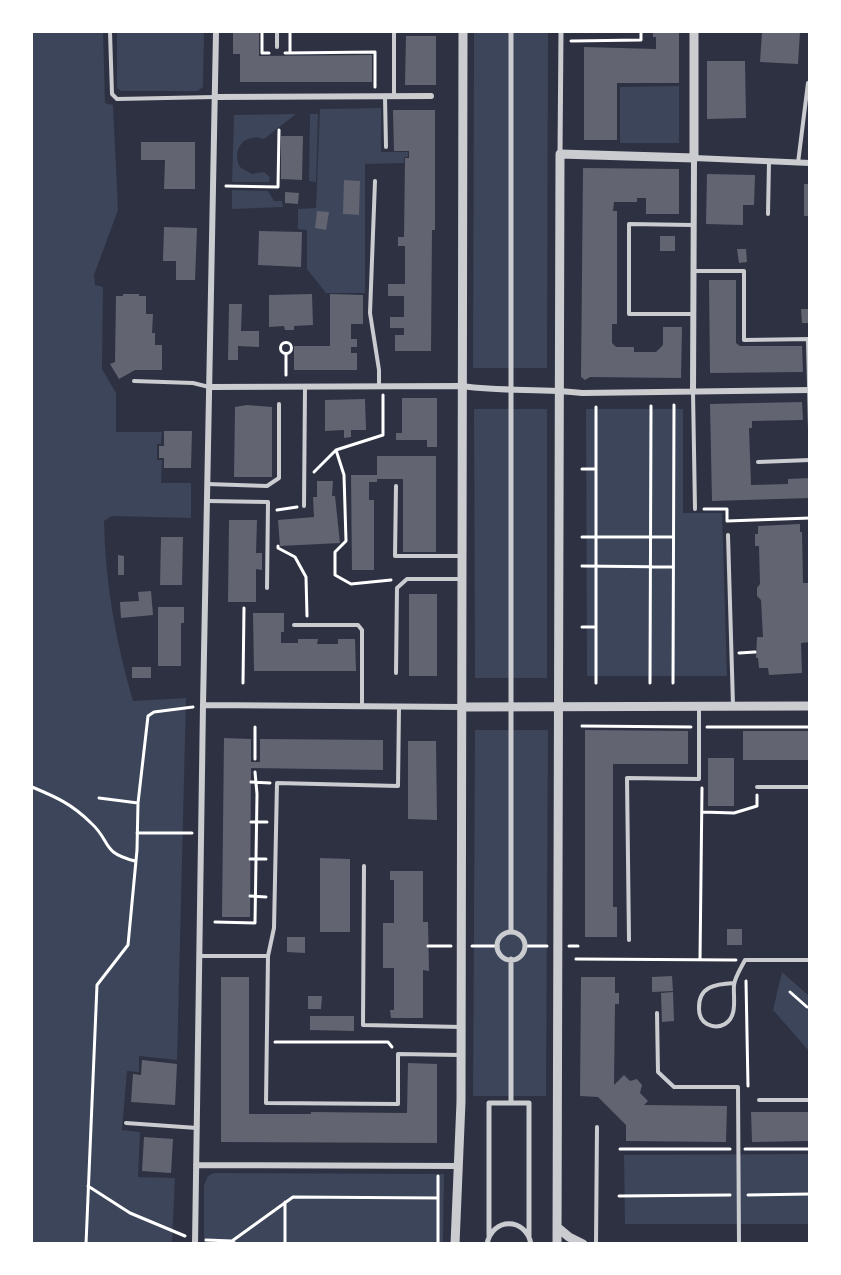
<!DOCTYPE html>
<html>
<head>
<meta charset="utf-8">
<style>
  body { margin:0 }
  #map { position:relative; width:841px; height:1275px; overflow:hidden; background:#2d3142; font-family:Merriweather,serif }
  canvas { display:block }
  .frame { position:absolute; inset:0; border:33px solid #fff; pointer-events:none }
</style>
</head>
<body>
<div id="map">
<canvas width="841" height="1275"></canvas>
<div class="frame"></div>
</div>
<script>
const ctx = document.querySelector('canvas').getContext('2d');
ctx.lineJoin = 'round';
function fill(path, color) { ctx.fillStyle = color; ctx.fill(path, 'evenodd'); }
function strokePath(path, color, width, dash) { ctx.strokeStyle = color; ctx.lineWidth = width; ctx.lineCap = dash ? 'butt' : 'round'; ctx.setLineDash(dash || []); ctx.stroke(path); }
const green = new Path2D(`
  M32,32H103L105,103L113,105L118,210L94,275L95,285L103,287L102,369L116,393V432H162L161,444H157V460H162L161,483H191V518L112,516L104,521C105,582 116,643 133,701L186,698L177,1060L139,1056V1072L127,1071L122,1130L140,1132L138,1177L175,1178L172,1243H32Z
  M117,32H204L203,87L198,91H121L117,88Z
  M474,32H548L547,368H473Z
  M679,86V143H620V87Z
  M381,108V152H408V157H404V163L365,164V293H326L307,269V230L298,229V209L316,208L320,109Z
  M296,114L264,139C245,132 231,149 240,167L252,174L264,172L270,177L269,182H232L234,115Z
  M310,114H318L316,182L309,181Z
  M232,190L268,191L274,201H282L283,207L232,209Z
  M474,409H547V678H475Z
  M586,409H683V513H722L727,676H587Z
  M475,730H548L546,1096H473Z
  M782,972L809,996V1051L773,1010Z
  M809,1154V1224H625L624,1155Z
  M214,1173L444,1174L443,1243L204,1244V1185L208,1176Z`);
const building = new Path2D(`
  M233,32H259V56L372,55V82H240V54H233Z
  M653,32H679V83H617V140H584V47L656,49V37H653Z
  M762,32H800L798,64L760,62Z
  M406,36H436V85H405Z
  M707,61H745L746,118L707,119Z
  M393,110H435V230H432L431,351H395V335H404V328H390V317H404V296H388V284H405V246H398V237H404L405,158H409V151H394Z
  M281,136H303L302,180L281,179Z
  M141,142H195V189H164L165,160H141Z
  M583,168L679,169V214H646V198H637V202H614L613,211H617V324H612V343L616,347H634V352H656L663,345V327H682L681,378L590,377L585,380L581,377Z
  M707,174L755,175L754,205H743V225L706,224Z
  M344,180L360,181L359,215L343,214Z
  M804,184H810V216H804Z
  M285,192L299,193L298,204L285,203Z
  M317,211L329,212L326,230L315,228Z
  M164,227L197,228L195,280H176V261H163Z
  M259,231L302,232L301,267L258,265Z
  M660,236H675V251H660Z
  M737,249H746L747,262L739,263Z
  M709,280H736V343L740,346H802L803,372L710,373Z
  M123,294H139V296H146V314H153L152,333H155V345H162V370H135L119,379L110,364L115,362L116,296H123Z
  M312,294L313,325L294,326V330H285L284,326L269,327V295Z
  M330,294L363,295V324H351V339H357V347H351V353H357V370H294V346H330Z
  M229,304H242L241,331H259V347L238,346V360H228Z
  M801,309H810V323H802Z
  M402,398H437V447H427V440H396V433H402Z
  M365,399L366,430H351V437L344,438V430L325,431V400Z
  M802,402L803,420L752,421V428H749L751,485L788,484V479L810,478V498L712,501L710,404Z
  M247,405L272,407V477H234L235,407Z
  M164,431H192L191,468H164V458H159V446H164Z
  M377,456H436V552H403V479H377V482H369V500H374V570H352L351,475H377Z
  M317,481H333L332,496H335L340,543L280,546L278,520L314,517L313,497H317Z
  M229,520H257L256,553H262V570L256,569V602H228Z
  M800,524V532H802L803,583H810V642L801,643L802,673L769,675L768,668H759L758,658H756L757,637H763L761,600L757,596V588L760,584L759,546H755V534H758V526Z
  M161,537H183L182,585H160Z
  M118,555L124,556V575H118Z
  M151,591L153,615L121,618L120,602L139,601L138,592Z
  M409,594H437V676H409Z
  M158,607H184V623H181V666H158Z
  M253,613H284V632H281V643H298V639H318L317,644H338V639H355L356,671H254Z
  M132,667H151V678H132Z
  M585,730L688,731V764H613V907H617V937H585Z
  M743,731H810V760H743Z
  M224,738L251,739V762H260V739L383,740V770L251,768L250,917H222Z
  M408,741H436L437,820L408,819Z
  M708,758H734V806H708Z
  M320,858L350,859V932H320Z
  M390,871H423V922H428L429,971L423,970V1018H391L390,1010H394V968H383V923H394V880H390Z
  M727,929H742V945H727Z
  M287,937H305V953L287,952Z
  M672,976L673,991L652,992V977Z
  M221,977H249V1114H311V1112L407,1113L408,1063L437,1064V1143L221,1142Z
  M581,977H615V993H619V1004H615L614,1085L624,1075L630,1081L637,1079L642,1085L640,1093L648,1101L644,1105L727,1106L726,1142L626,1141V1125L598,1097L580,1096Z
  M673,992L674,1021L662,1022L661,993Z
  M308,996H322L321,1009H308Z
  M310,1016H354V1031L310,1030Z
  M142,1060L177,1064L175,1105L131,1102L133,1074L141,1075Z
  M751,1112H810V1141L752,1142Z
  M144,1137L173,1139L171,1173L142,1171Z`);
const path = new Path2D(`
  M262,32V53H269
  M290,32V53
  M571,41L641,40V32
  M285,53L375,52V87
  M226,186L278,187L279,130
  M280.5 348a5.5 5.5 0 1 1 11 0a5.5 5.5 0 1 1-11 0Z
  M286,375V354
  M383,395V435L336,450L344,475L346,541L335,552V575L351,584L391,580
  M582,469H595
  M314,472L336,450
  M704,509H727V521
  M277,510L297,507
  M727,521L810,518
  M582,537H673
  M278,546V548L295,557L306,577L307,616
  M582,566L673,567
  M582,627H595
  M739,653L755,652
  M243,683L244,608
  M596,683V407
  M650,683L651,406
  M673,683L674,405
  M582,726L691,727
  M707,727H810
  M255,759V727
  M251,782L270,783
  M32,787C56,797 72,804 91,823C112,842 100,852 135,861
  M99,798L138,803
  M702,812L734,813L757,806V795
  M251,822H267
  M137,833H192
  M250,859H266
  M250,896L266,897
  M215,922L255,923L257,794L255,772
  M428,946H451
  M472,946H498
  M525,946H547
  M569,946H578
  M576,959L736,960
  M700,960L702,788
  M746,981L748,1086
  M790,992L807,1007
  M275,1042H388L392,1047
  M620,1149H730
  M745,1149H810
  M88,1186L130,1213L185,1236
  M748,1195L810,1194
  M619,1196L730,1195
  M206,1240L232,1241L236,1244
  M232,1241L293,1197L438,1198
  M86,1244L97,985L128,945L137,850L138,803L148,716L154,712L193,707
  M285,1244V1202
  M438,1244V1176`);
const service = new Path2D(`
  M110,32L112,94L117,99L215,97
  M394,32V96
  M277,47V32
  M385,97L386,147
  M798,163L808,83L810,82
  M375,181L370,313L379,370V386
  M768,214L769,161
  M693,225L629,224V314H693
  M693,271H744V340L810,339
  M808,339L810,429
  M134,381L193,383L209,387
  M693,392L695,509
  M758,462L810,460
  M207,484L267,486L279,478V404
  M396,486L395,556H461
  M207,501L268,502L267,588
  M304,506L305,387
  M728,535L733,705
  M294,625H358L362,630V706
  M396,673L397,588L407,579H461
  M399,708L398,786L277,783L274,928L268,956L266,1103L398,1104V1054L460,1055
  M757,787H810
  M364,866L363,1025L462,1027
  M629,940L627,778L699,779V708
  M199,956H268
  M734,983C716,984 698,986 699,1009C699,1015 702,1021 707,1024C713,1027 720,1027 725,1024C738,1016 733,998 734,985C735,977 741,968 745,960H810
  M657,1013L658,1072L674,1087H738L739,1244
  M759,1100H810
  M126,1123L197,1128
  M596,1244L597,1127`);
const pedestrian = new Path2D(`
  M511,32V932
  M560,154L561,32
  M497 946a14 14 0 1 1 28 0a14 14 0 1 1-28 0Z
  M511,1103V959
  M489,1235V1103H529V1236
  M487,1244C492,1217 526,1217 531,1244`);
const minor = new Path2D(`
  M216,97L431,96
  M210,387L462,386C502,392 542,388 582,393L810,390
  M693,392L694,158L810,163
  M203,705L462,707
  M196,1165L458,1166
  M195,1244L203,705L216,32`);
const tertiary = new Path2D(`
  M462,707L810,706
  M557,1227L569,1237L583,1244
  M455,1244L461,1102L463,32
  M557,1244L560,154L694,158V32`);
fill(green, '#3c4559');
fill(building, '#626471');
strokePath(path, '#fff', 3);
strokePath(service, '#caccd0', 4);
strokePath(pedestrian, '#caccd0', 5);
strokePath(minor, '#caccd0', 6);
strokePath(tertiary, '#caccd0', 9);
</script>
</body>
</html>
